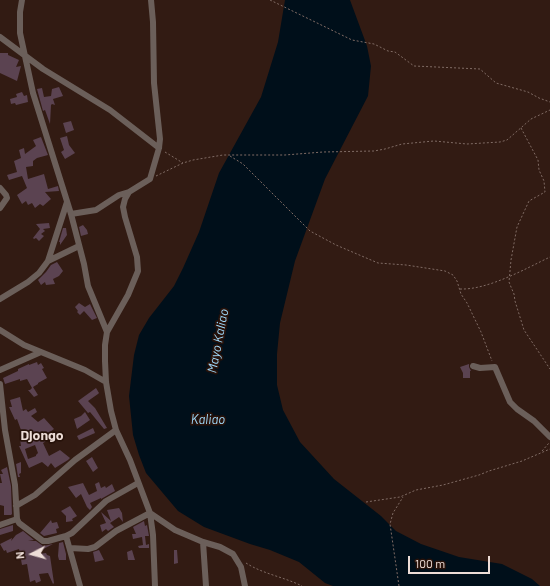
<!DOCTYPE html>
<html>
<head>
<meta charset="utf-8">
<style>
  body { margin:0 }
  #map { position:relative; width:550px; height:586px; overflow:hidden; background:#321b13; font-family:Barlow,sans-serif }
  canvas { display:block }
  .north { position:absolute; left:12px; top:534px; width:40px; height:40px; -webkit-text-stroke:3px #27120a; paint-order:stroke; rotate:264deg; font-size:11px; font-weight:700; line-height:16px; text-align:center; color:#edddd7 }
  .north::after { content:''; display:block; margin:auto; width:14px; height:18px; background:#edddd7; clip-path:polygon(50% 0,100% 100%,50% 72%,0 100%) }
  .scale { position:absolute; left:408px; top:556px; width:82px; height:18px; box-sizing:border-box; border:2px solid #edddd7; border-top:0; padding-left:5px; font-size:12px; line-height:14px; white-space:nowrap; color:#edddd7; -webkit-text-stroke:3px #27120a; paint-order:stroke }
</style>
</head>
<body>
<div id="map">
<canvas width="550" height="586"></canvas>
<div class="north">N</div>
<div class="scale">100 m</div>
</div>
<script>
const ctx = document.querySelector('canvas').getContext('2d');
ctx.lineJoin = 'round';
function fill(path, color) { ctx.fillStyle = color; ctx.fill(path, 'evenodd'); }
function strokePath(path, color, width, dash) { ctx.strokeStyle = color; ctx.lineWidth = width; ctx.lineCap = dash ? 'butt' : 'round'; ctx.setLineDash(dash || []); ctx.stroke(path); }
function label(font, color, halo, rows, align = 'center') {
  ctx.font = font + ' Barlow,sans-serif'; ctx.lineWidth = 3.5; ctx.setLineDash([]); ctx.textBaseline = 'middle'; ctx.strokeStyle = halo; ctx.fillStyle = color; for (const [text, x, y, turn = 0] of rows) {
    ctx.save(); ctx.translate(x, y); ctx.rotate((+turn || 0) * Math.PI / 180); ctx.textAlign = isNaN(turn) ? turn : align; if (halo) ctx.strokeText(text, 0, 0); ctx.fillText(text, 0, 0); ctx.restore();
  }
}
const water = new Path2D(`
  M285,0H350L367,46L371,66L368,96L325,179L295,261L280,323L277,354V385L283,410L300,442L334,479L381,516L396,531L421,544L459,557L502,564L532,579L540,586H333L325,583L299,562L270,550L250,544L204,527L178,511L146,473L139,455L133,435L129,396L134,355L139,335L149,318L174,286L183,268L199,232L219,173L261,97L278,42Z`);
const building = new Path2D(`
  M0,53H8V55L19,60L16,67L21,66L17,81L0,73Z
  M59,87L63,96L53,99L55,105L52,104L51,105L50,124L45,110L43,111L37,89L42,88L44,97L51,96L52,89Z
  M22,92L24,96L27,95L28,102L16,105L15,103L11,104L10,99L17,97L16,94Z
  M71,121L74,130L66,133L63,123Z
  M67,136L69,145L75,153L65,159L61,152L64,150L60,138Z
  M41,137L48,155L37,158L33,161V166L26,167L28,179L44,174L48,189L58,186L59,191L45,192L51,199L43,206L40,204L35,208L32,203L28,205L26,201L22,204L17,195L27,188L22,176L9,180L7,175L17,172L14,161L21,158L19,150L24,148L25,154L36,146L33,140Z
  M49,223L50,228L43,229L45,231L41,234L44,236L39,241L36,238L34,239L33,238L40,229L36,224Z
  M83,225L87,230L88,234L81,236L79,227Z
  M63,228H66L67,235L60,245V242H59Z
  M57,262L63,271L59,276L53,279L55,284L46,285L45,282L41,285L38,280L46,272L51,265Z
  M79,303L85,307L90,304L97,318L92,320L84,311L80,315L77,312L78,311L75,307Z
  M37,362L38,365L41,363L44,368L42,369L47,378L38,383V384L33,387L38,395L34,397L28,390H30L32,388L27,379L20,381V379L5,384L3,378L18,371V369L29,364V365Z
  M469,364V367L471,371H470V378H463V373L460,367Z
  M96,388L99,393L98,394L88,401L95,408L107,428L104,429L90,412L88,413L78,401Z
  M20,397L23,411L26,409L28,412L35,408L37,412L31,416L38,422L44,418L54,429L47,434L50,439L43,443L49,456L60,450L70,458L68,460L55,468L51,463L48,467L42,462L29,468L19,446H21L20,439L23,438L20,431L21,430L17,419L15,420L9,407H12L10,400ZM35,445L38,453L36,455V456L28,459L25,449Z
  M85,412L90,420L77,429L74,419L81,416Z
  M93,428L95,433L79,440L77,436Z
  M92,457L98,468L93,472L86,461Z
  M21,462V473L19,474L20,477H18L16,464Z
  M7,467L11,486L12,514L11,515H4V506L0,505V483H2L0,474H3L1,470Z
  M99,482L101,488L105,486L106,488L112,484L115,491L101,499V498L90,503L92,507L90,510L87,507L81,494L76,498L68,487L83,483L89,495L97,491L95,484Z
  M70,506L77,516L72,519L73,521L66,522V516L61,511Z
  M119,508L122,513L123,522L119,517L110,523L114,527L108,531L106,529L102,532L100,525L106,523L101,512L111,521L107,510Z
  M51,520L52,523L57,522L59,528L56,529L57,533L44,536L40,533Z
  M144,521L145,526L147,525L149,536H145L146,545L149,544V548H139L138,546L143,545L142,537L133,539L132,534H136L133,527Z
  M13,525V531L0,535V529Z
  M23,531L34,540L28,541H36L43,546L53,544L32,555L46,553L47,555L50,556L54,583L53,584L48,573L39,574L41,581L36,583L35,580L30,582L27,564L22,565L19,549L7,553L6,550L4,551L0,544L12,538L11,541L16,535Z
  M63,542L66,554V560H59L58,556L59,543Z
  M99,550L104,560L95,562L93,552Z
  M132,550L135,560H128L127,552Z
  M174,550H177L178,563L174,564Z`);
const path = new Path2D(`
  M270,0L352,40L374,44L388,51L395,52L414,66L480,69L496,83L528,92L539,98L550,102
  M521,128L538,160L539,170L544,181L545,192L529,201L517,227L511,260L509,282L511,287L514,294L515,301L524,330L550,369
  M165,152L183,163
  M230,156L243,164L310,231L336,245L378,263L406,265L445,271L453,275L457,281L461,294L467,303L481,332L492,361
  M156,176L183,163L193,160L223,155H285L323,152L374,151L385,149L402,144L434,141L467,144L500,142L507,140L531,119L550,110
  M460,289C488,290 525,269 550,257
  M542,451L549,443
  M366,502L400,497L416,490L443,485L479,475L489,471L522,461L550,449
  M246,563C263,574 284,577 302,586
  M399,586L390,524L393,513L403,497`);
const street = new Path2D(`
  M22,0L20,12V33L33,93L71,214L84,264L88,286L107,332
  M151,0L153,22L154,83L160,139L159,148L150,179L129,192L125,199L123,207L125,217L137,257L138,271L128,295L107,332L105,345V361L106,382L111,411L116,430L130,460L150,513L153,535L155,586
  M0,37L43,69L110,110L159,148
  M0,188L6,195L7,198L0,208
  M71,214L96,210L119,195L129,192
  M48,261L79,246
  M0,299L28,282L39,273L48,261L67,202
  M0,330L24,345L85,370L106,382
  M473,366L480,368L495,367L510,402L517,409L534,421L550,437
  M0,370L41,352
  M0,384L5,430L15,485L17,519L19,523L43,541H48L66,536L72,533L106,501L138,483
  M16,506L35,495L75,460L116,430
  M150,513L175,530L203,542L220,547L233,554L241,567L245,586
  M0,525L17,519
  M66,536L80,586
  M203,542L206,586
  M70,548L88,549L95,547L116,531L150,513`);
const waterNames = [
  ["Mayo Kaliao",218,341,-79],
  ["Kaliao",208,420]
];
const quarterNames = [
  ["Djongo",42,435]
];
fill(water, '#000f1a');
fill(building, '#5b4351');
strokePath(path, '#806c65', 1, [2, 2]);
strokePath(street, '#6b5f5a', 6);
label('italic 13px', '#9fd9fb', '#27120a', waterNames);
label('bold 14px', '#edddd7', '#27120a', quarterNames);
</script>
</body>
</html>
